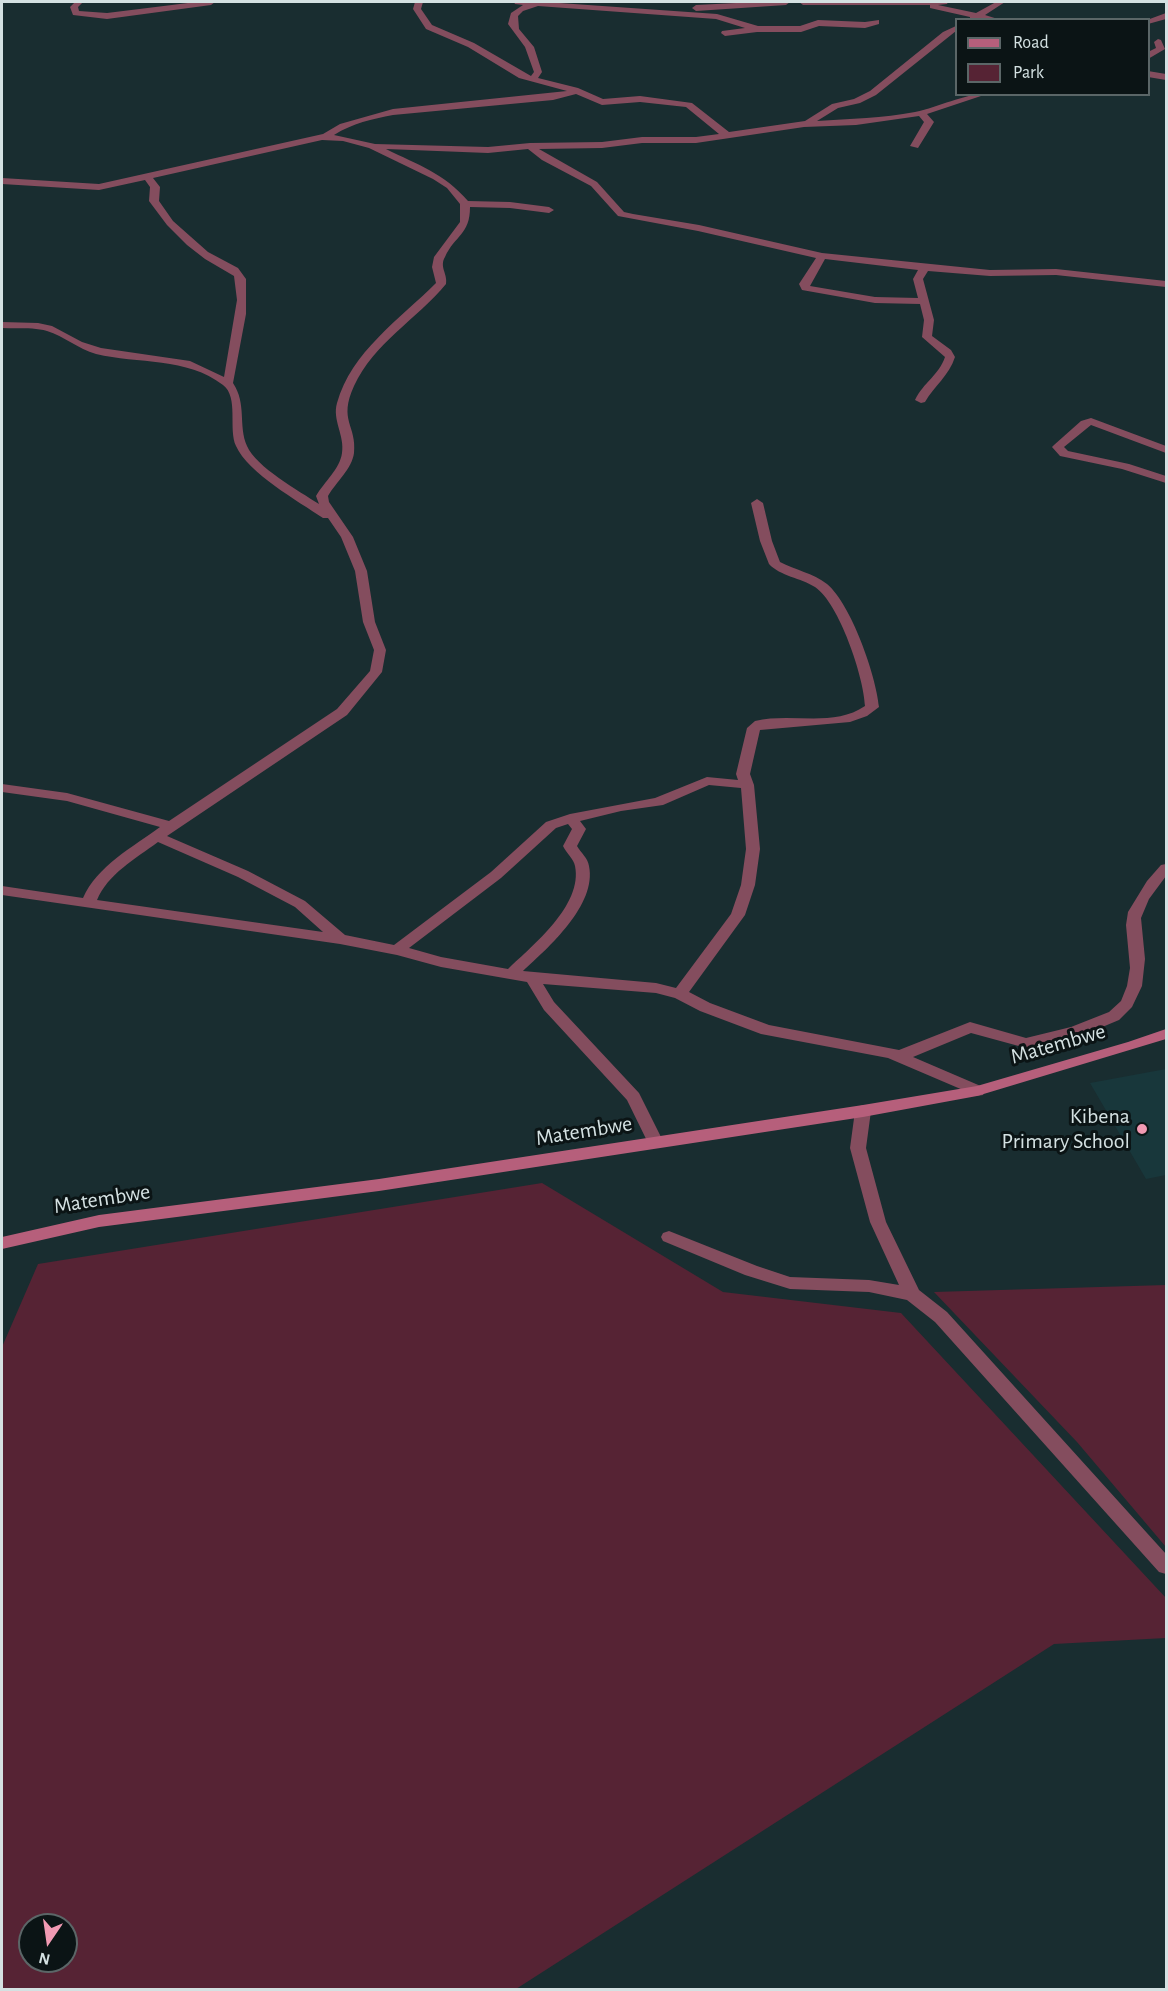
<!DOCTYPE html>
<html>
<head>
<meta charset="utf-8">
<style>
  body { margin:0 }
  #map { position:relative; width:1168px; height:1991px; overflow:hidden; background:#192d30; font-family:"Alegreya Sans",sans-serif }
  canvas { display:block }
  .frame { position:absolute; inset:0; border:3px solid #d4e1e2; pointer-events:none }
  .legend { position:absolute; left:955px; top:18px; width:195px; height:78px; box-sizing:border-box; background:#0b1415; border:2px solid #5b6667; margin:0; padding:8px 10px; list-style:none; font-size:18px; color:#d4e1e2 }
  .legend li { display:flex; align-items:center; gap:12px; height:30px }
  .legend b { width:30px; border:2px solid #5b6667 }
  .north { position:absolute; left:18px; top:1913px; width:60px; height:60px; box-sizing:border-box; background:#0b1415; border:2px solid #5b6667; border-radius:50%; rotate:193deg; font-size:16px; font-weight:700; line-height:24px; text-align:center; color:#d4e1e2 }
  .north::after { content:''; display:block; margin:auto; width:21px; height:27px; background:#f19ab3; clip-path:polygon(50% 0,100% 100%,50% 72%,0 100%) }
</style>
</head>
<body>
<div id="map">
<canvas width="1168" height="1991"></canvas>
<div class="frame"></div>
<ul class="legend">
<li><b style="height:8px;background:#b65f7b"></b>Road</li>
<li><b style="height:16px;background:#562334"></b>Park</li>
</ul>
<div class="north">N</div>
</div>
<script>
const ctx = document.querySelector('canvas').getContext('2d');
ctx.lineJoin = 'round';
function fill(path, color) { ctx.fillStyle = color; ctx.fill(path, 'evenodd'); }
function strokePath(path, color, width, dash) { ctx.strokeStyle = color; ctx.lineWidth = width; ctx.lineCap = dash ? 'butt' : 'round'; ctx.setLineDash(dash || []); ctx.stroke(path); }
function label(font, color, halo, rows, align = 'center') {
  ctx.font = font + ' "Alegreya Sans",sans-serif'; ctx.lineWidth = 6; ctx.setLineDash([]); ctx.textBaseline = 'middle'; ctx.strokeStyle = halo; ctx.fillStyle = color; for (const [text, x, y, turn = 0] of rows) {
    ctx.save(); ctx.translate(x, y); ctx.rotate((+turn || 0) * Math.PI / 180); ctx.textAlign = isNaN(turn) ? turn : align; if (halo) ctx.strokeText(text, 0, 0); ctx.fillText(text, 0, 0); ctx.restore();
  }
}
const built = new Path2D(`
  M1166,1069V1175L1146,1179L1090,1083Z`);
const green = new Path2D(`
  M542,1183L723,1292L901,1313L1166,1598V1638L1054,1644L516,1989H2V1347L38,1264ZM30,1925H66V1961H30Z
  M1166,1285V1547L1077,1442L934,1292Z`);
const street = new Path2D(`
  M75,2H83L78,7L79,11L107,13L196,2H215L211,5L107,19L73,15L70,7Z
  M415,2H423L421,9L432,25L474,43L531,76L534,72L525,47L508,24L511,13L523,5L515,4L514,2H545L717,14L758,26H800L818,20L865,22L879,20V24L865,28L819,26L801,32H757L725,36L721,33L722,31L745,28L716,19L538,6L523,11L518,16L519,29L534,47L542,72L538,78L578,88L603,99L640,96L692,103L729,132L805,121L832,104L854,99L870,91L943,32L956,26V31L876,95L860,103L838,108L817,121C850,119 883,118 915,112C940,107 962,94 987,94L927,114L934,122L918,148L910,146L924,122L919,116L856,125L804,127L696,143H642L602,148L539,149L597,182L624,212L633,214L699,225L822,253L990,270L1056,269L1166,281V287L1056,275L990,276L928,271L923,279L934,320L932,336L951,350L955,357C949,376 934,386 925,402L921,403L915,400C923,383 939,375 945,357L922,337L924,320L920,304L875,303L802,290L799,284L816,258L698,231L618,216L591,186L542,160L528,149L488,153L386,149C418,165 444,173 468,201L510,202L549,207L554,210L549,213L510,208L470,207C470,235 455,235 445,257C439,267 448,274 446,284C417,319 374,343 354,386C338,421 357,425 354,453C352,469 336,482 328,496L329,502L353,537L367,571L375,622L386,650L382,672L347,715L167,836L248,871L305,901L345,935L394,945L491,872L546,822L570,814L655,798L707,777L738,780L736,774L747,728L755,721C791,712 833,728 865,706C864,677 839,603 815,587C801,578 780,576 769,564L760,541L751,503L757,499L763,503L772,541L780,562C795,570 813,573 827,584C851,604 876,675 879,707L867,716L850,722L760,730L750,774L754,785L760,849L755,885L745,915L689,992L710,1003L769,1025L899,1050L970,1022L1026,1038L1071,1027L1109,1012L1121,1001L1127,986L1130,968L1126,925L1128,912L1147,881L1161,865L1166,864V876L1149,899L1141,918L1145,959L1142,986L1132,1007L1119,1020L1088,1033L1026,1048L971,1033L913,1057L983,1087L985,1091L983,1095L977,1096L888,1058L761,1034L700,1011L675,998L656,993L543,984L554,1002L639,1093L664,1143L662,1147H650L627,1100L544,1010L527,982L441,967L397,955L340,944L2,895V886L83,898C97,866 133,847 160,827L67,801L2,792V784L67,793L169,821L337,709L370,671L374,650L363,622L355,571L341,537L328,518H323C298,501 248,473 236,446C228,429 239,397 223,385C187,357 138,364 96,354C78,349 64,336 47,331C33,327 16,329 2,328V322L38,323L52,326L82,342L101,348L190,361L224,377L237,300L234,276L205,259L187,245L167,225L149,201L150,187L145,180L99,190L2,184V178L99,184L323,134L340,124L393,109L567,91L519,78L468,47L426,29L413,9ZM576,94L602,105L640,102L686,107L719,134L696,137H642L602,142L530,143L488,147L375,144L334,135C353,123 372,119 393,115L553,100ZM322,140L343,141L369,148L433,179L447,188L460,204V222L434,257L432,267L436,283C400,319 351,352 337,403C332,420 345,436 342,453C340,469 324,482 316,496L319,504C299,491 256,467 247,446C238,425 247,404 233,383L246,314V279L238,268L208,252L173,221L159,201L160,187L153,178ZM825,259L918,270L913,279L918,298L875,297L810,286ZM709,785L741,788L746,849L741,885L731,914L676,988L656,983L523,971C548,948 597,905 589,866C588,858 581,853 577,846L586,829L580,821L621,811L663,805ZM568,824L572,829L563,846C566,853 574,859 575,866C583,905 533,945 508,969L441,957L409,948L501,878L556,828ZM158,842L238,877L295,907L323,932L97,900C108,874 135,859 158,842Z
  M756,2H790L786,5L696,11L692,8L696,5Z
  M799,2H948L947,4L938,5L976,13L996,2H1005L985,15L1001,20H970V17L930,8V5H803Z
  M1166,13V19L1148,24L1147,20Z
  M1158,39L1161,40L1165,49L1148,59V52L1156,48L1154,42Z
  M1148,71L1166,74V80L1148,77Z
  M1091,418L1166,446V453L1091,425L1064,447L1068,451L1129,464L1166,476V483L1122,469L1060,456L1052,447L1054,445L1081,421Z
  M863,1105L869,1107L871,1111L866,1148L886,1222L919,1290L947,1312L1166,1554V1574L1159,1572L935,1322L907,1300L869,1292L790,1289L745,1275L663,1241L661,1237L663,1233L669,1231L757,1266L790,1277L869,1280L899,1285L870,1222L850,1148L855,1111L857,1107Z`);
const secondary = new Path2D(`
  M1166,1029V1039L977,1096L863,1117L379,1191L99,1227L2,1249V1237L99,1215L379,1179L863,1105L977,1086L1128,1042Z`);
const markers = [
  [1142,1129,6,"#f19ab3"]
];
const streetNames = [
  ["Matembwe",1058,1044,-16],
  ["Matembwe",584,1131,-9],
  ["Matembwe",102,1199,-9]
];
const poiNames = [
  ["Kibena",1130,1116],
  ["Primary School",1130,1141]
];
fill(built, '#18373b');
fill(green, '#562334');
fill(street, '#844d5e');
fill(secondary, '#b65f7b');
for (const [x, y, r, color] of markers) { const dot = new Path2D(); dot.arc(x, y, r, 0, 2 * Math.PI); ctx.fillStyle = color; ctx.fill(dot); strokePath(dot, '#0b1415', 2); }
label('22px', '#d4e1e2', '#0b1415', streetNames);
label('22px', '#d4e1e2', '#0b1415', poiNames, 'right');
</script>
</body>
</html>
